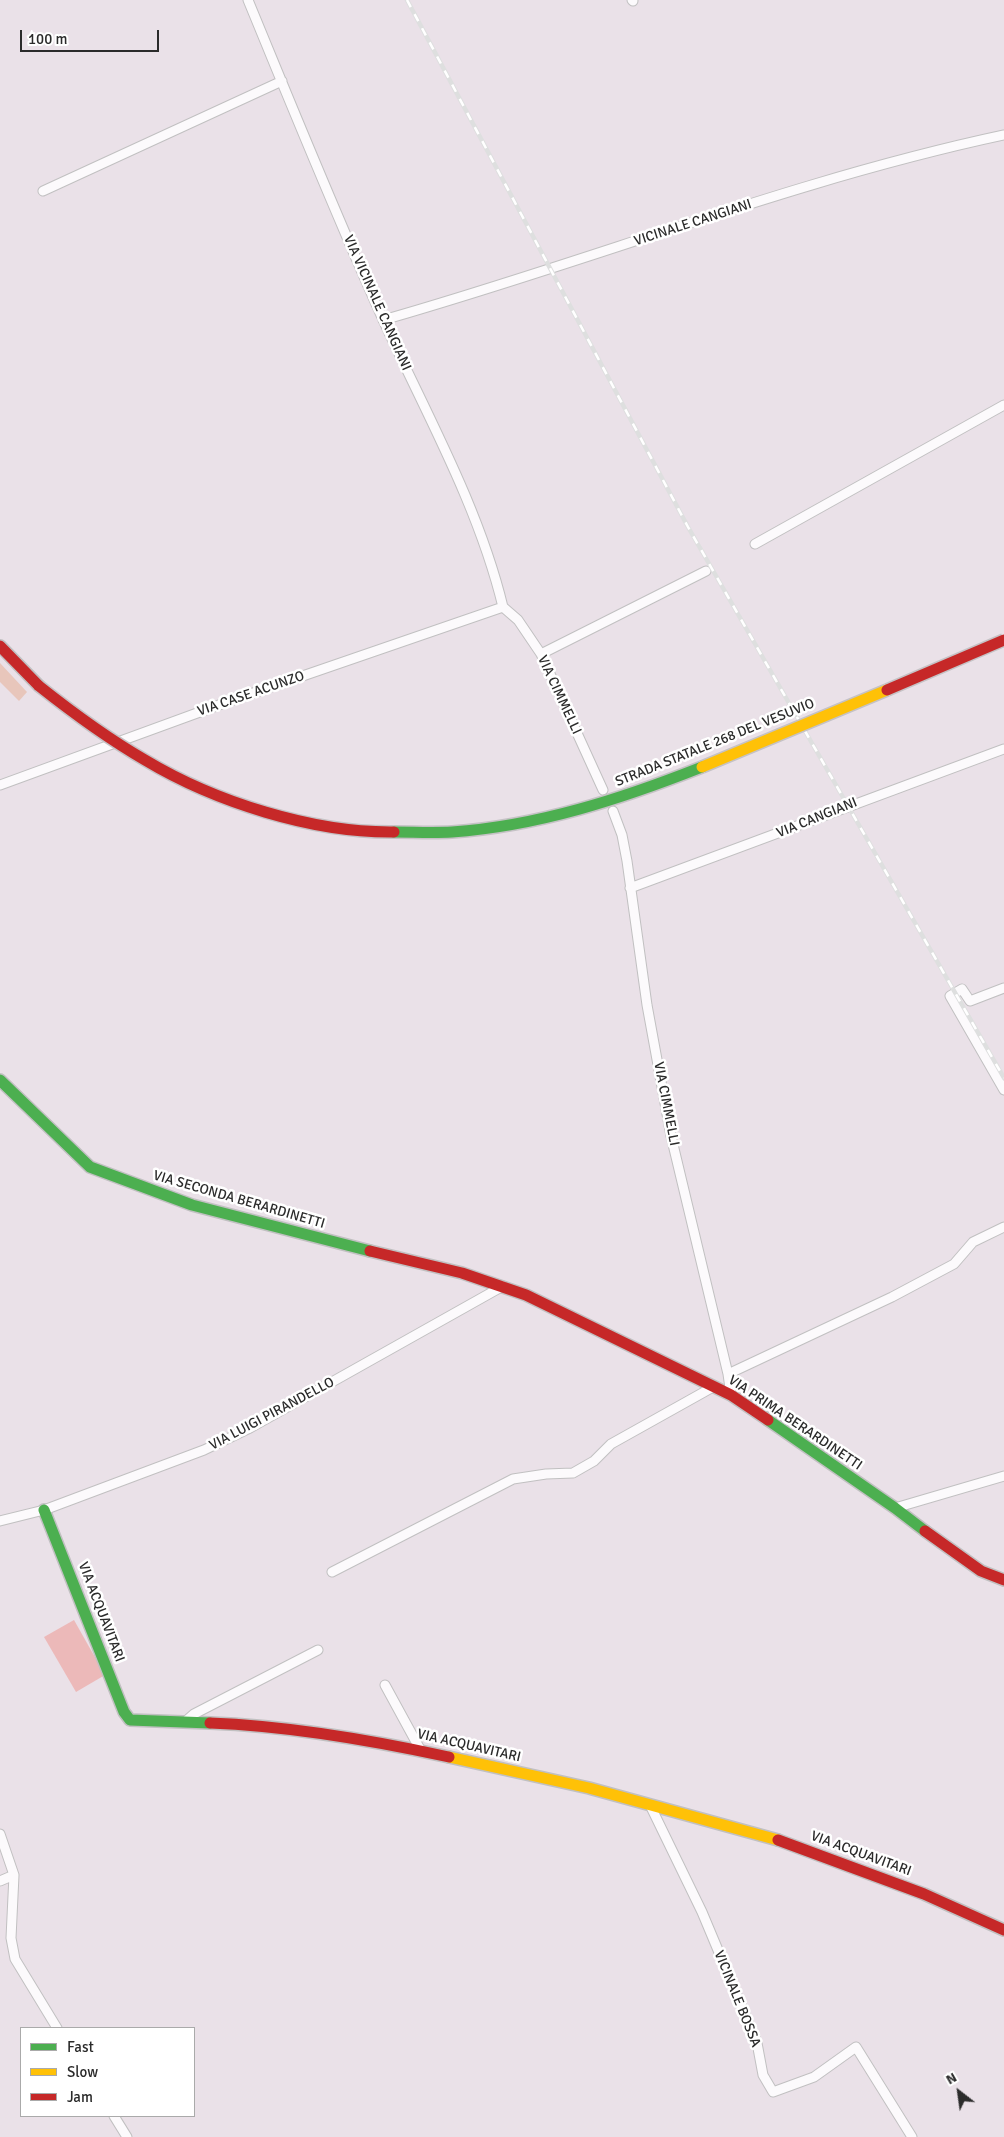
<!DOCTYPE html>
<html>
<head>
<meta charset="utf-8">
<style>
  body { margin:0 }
  #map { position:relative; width:1004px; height:2137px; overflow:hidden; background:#eae1e8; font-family:Signika,sans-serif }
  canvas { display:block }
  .legend { position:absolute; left:20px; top:2027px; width:175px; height:90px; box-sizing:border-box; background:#fff; border:1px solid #aaa; margin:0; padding:6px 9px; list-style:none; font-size:15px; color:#2b2b2b }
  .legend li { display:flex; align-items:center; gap:10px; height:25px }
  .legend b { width:25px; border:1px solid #aaa }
  .north { position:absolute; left:934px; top:2067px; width:50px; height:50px; -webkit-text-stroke:4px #fff; paint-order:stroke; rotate:330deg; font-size:14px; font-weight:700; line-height:20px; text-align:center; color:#2b2b2b }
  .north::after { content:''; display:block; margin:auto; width:18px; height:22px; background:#2b2b2b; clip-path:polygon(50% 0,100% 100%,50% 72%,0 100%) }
  .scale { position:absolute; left:20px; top:30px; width:139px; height:22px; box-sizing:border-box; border:2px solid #2b2b2b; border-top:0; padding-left:6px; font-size:15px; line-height:18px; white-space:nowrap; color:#2b2b2b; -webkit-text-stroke:4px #fff; paint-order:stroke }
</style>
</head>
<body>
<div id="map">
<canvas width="1004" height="2137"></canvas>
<ul class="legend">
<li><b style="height:6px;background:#4caf50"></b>Fast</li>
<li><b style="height:6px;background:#ffc107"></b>Slow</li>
<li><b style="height:6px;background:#c62828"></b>Jam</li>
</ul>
<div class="north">N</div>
<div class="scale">100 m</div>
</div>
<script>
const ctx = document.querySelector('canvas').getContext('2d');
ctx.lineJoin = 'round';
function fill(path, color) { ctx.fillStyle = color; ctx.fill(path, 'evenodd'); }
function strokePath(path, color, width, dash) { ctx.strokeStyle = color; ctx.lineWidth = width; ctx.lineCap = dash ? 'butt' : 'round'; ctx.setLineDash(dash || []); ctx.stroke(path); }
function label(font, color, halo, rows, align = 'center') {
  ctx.font = font + ' Signika,sans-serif'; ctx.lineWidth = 5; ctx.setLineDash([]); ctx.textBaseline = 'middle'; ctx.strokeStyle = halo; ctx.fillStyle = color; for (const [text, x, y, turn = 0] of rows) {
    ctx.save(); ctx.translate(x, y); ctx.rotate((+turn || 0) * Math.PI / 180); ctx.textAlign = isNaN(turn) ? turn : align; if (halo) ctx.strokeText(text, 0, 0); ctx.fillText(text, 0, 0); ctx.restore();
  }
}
const green = new Path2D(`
  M0,663L27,692L19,701L0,682Z`);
const pitch = new Path2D(`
  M74,1620L105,1675L76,1692L44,1637Z`);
const street = new Path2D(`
  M248,0C293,109 337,218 385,324C428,417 479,508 503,607
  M632,0L633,1
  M43,191L282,81
  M383,320C591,261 793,180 1004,135
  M755,544L1004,405
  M503,607L518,620L541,654L603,790
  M541,654L706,571
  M0,785L230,701L503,607
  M613,811L622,835L627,861L647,1005L671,1136L728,1374L731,1395
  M630,888L1004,749
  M1004,988L970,1001L962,989L950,996L1004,1090
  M728,1374L892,1297L954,1264L973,1242L1004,1227
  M895,1508L1004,1476
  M0,1521L44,1510L204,1450L250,1428L503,1286
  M332,1572L513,1479L546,1474L573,1473L594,1461L611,1444L713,1387
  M385,1685L421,1751
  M186,1721L194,1714L318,1650
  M650,1805L702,1912L757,2043L763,2075L773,2092L814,2077L856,2047L912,2137
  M0,1834L14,1875L11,1938L15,1959L57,2028
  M0,1881L14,1875
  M114,2116L127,2137`);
const fast = new Path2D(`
  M0,1080L90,1167L192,1205L370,1251
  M768,1420L895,1508L925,1531
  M44,1510L124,1712L130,1720L210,1723`);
const slow = new Path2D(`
  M449,1757L589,1788L778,1840`);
const jam = new Path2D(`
  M0,646L39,686
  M370,1251L462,1273L526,1295L731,1395L768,1420
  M925,1531L981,1571L1004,1580
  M210,1723C290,1726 371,1740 449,1757
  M778,1840L924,1894L1004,1930`);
const rail = new Path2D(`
  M407,0L688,527L1004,1078`);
const fastBridge = new Path2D(`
  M394,832C413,832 433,833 452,832C538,826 621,799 702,767`);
const slowBridge = new Path2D(`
  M702,767L887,690`);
const jamBridge = new Path2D(`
  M39,686C73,713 107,738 145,760C215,802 313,833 394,832
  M887,690L1004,640`);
const streetNames = [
  ["VICINALE CANGIANI",693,223,-18],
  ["VIA VICINALE CANGIANI",377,303,66],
  ["VIA CASE ACUNZO",251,694,-19],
  ["VIA CIMMELLI",559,695,65],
  ["STRADA STATALE 268 DEL VESUVIO",715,743,-22],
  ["VIA CANGIANI",817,818,-22],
  ["VIA CIMMELLI",666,1104,79],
  ["VIA SECONDA BERARDINETTI",239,1200,16],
  ["VIA LUIGI PIRANDELLO",272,1414,-28],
  ["VIA PRIMA BERARDINETTI",795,1423,34],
  ["VIA ACQUAVITARI",101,1612,69],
  ["VIA ACQUAVITARI",469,1746,13],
  ["VIA ACQUAVITARI",861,1854,20],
  ["VICINALE BOSSA",737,1999,68]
];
fill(green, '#e8c6bb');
fill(pitch, '#ecb9b9');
strokePath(street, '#c1c0c1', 11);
strokePath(fast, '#c1c0c1', 14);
strokePath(slow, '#c1c0c1', 14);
strokePath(jam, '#c1c0c1', 14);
strokePath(street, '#fcfafc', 9);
strokePath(fast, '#4caf50', 11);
strokePath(slow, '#ffc107', 11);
strokePath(jam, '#c62828', 11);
strokePath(rail, '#dedfdf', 4.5);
strokePath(rail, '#fff', 2.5, [8]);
strokePath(fastBridge, '#c5c2c5', 14, []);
strokePath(slowBridge, '#c5c2c5', 14, []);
strokePath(jamBridge, '#c5c2c5', 14, []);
strokePath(fastBridge, '#4caf50', 11);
strokePath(slowBridge, '#ffc107', 11);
strokePath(jamBridge, '#c62828', 11);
label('14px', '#2b2b2b', '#fff', streetNames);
</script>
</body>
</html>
